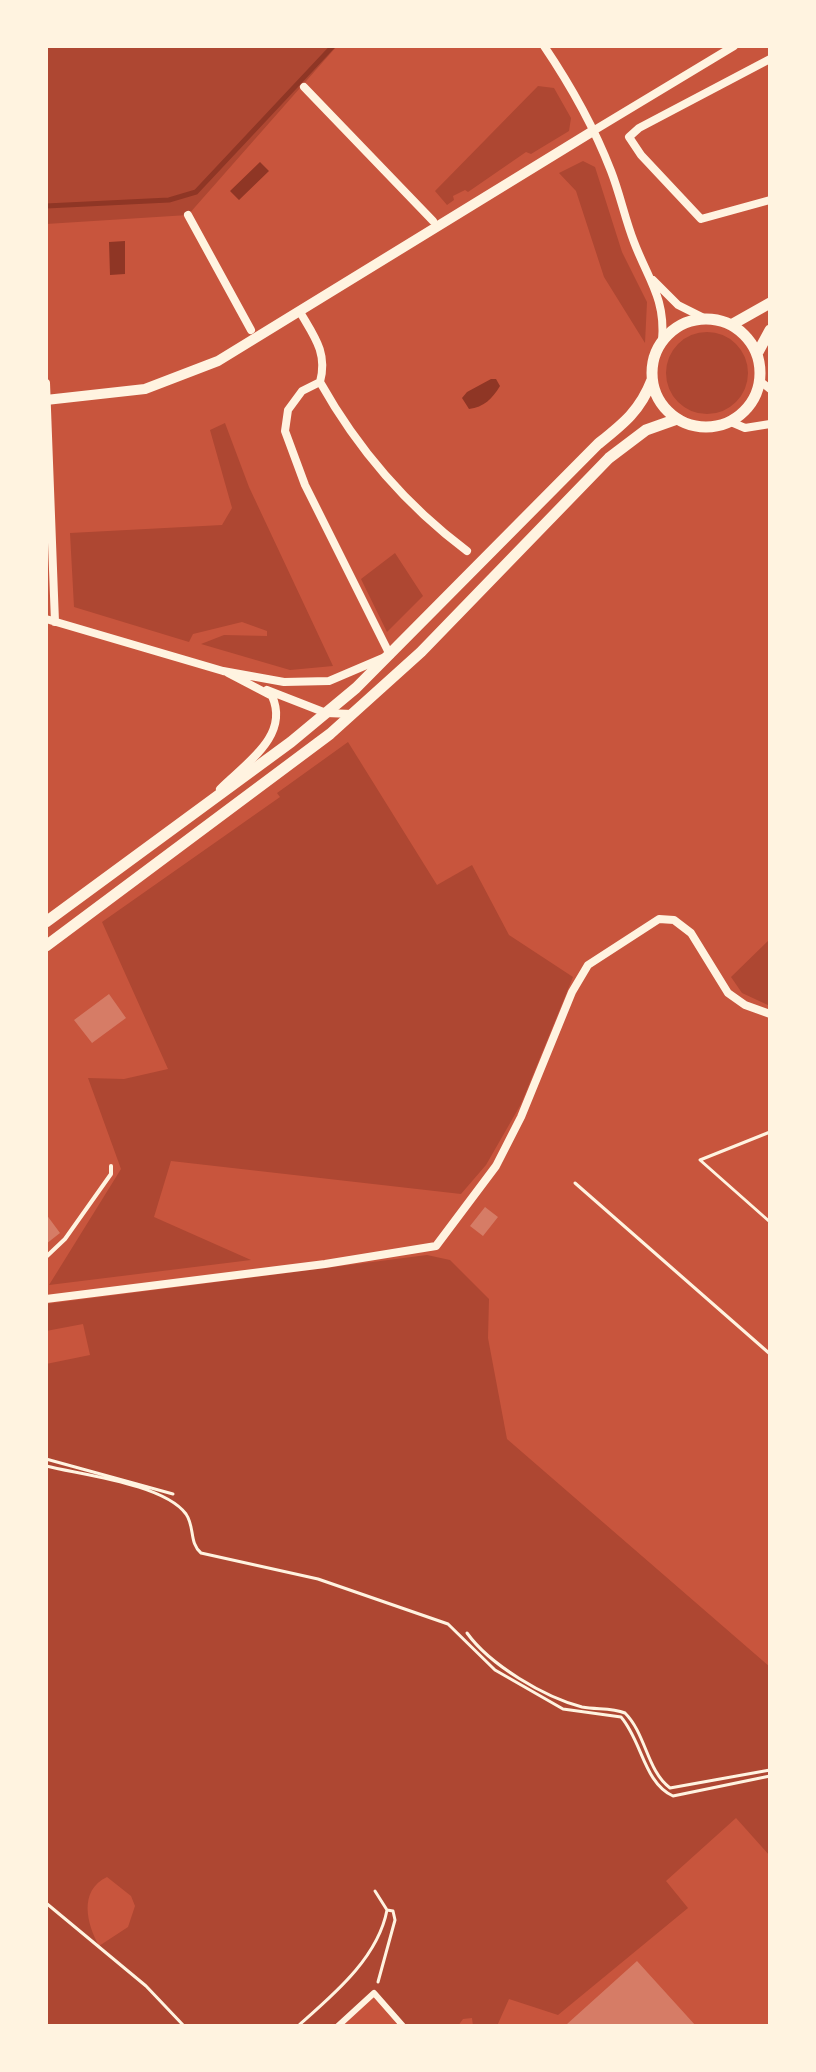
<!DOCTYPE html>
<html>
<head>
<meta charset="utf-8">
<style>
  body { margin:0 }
  #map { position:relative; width:816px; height:2072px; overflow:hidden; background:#c8553d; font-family:Karla,sans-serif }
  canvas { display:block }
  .frame { position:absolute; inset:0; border:48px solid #fff3e0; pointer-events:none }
</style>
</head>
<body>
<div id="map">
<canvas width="816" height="2072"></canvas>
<div class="frame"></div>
</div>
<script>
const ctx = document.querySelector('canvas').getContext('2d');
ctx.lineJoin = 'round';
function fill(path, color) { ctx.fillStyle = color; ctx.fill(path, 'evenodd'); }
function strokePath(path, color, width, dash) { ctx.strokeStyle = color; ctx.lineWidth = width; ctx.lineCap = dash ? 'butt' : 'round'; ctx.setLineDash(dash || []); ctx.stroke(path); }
const green = new Path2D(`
  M46,46H337L188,215L46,224Z
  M538,86L554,88L571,118L569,131L531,154L526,152L468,192L465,190L453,196L454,200L447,205L435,191Z
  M583,161L595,167L622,252L647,302L645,343L604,277L576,191L559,173Z
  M666 373a41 41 0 1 1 82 0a41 41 0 1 1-82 0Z
  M225,423L249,487L333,666L290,670L201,644L224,635L267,636V631L242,622L193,634L189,642L74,607L70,533L222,525L232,508L210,430Z
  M395,553L423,596L387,632L361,579Z
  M348,742L437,885L472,865L509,935L573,977L521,1104L486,1165L461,1194L171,1161L154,1217L251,1260L49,1285L121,1169L88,1078L124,1079L168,1069L102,922L280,797L277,793Z
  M770,939V1006L742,993L731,977Z
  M427,1255L450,1260L489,1299L488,1338L507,1439L770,1667V1856L736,1818L666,1881L688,1908L558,2015L509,1999L497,2026H473L472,2018L463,2019L458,2026H403L374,1994L338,2026H46V1364L90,1355L83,1324L46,1331V1304ZM107,1877L131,1896L135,1906L128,1927L99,1946C87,1924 78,1891 107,1877Z`);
const water = new Path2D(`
  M260,162L269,171L239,200L230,191Z
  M125,241V274L110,275L109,242Z
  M491,379H496L500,386C492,399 484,407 469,409L462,398L467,392Z`);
const stream = new Path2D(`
  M46,206L169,200L196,192L333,46`);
const building = new Path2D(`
  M109,994L126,1018L92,1043L74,1020Z
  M485,1207L498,1217L483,1236L470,1226Z
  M46,1214L60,1233L46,1244Z
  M637,1961L696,2026H569L567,2024Z`);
const path = new Path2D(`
  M770,1132L700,1160L770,1222
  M575,1183L770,1354
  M46,1459L173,1494
  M46,1466C82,1475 164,1484 186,1514C195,1527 189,1543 201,1553L318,1579L448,1624L495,1670L563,1709L621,1717C642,1741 644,1783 673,1796L770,1776
  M467,1633C490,1665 544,1697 582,1707C597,1710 611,1707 625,1713C646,1734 647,1771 670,1788L770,1770
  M46,1903L146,1986L184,2026
  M378,1982L395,1920L393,1911L387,1910
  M298,2026C333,1995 378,1958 387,1910L375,1891`);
const service = new Path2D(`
  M46,1257L65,1239L111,1174V1166`);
const pedestrian = new Path2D(`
  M338,2026L374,1993L403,2026`);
const minor = new Path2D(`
  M544,46C571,86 594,127 611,171C620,194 625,219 634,242C648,279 666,299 662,341
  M770,59L639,128L629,137L641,155L701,219L770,200
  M304,87L433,221
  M593,131L734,46
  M188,215L251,330
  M653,280L678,305L706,319
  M760,381L770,389
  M320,382C357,448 407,506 467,551
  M46,383L55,622
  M731,422L745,428L770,424
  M46,619L223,671L284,682L329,681L390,655L305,485L285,431L288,410L302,391L320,382C328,353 314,336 300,312
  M267,690L326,713L352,714
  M220,789C246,763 290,736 272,696L228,673
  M46,1299L325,1264L436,1246L496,1166L521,1117L572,992L588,965L659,919L674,920L691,933L728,993L745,1005L770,1014`);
const tertiary = new Path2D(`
  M46,400L145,389L218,361L593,131`);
const secondary = new Path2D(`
  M652 373a54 54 0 1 1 108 0a54 54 0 1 1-108 0Z
  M731,325L770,303
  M757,354L770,330
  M46,922L291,742L356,688L598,444C623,424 640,411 652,380
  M46,946L330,734L421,652L609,458L646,430L677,419`);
fill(green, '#ae4732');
fill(water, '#8f3625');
strokePath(stream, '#8f3625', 5);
fill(building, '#d67c66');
strokePath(path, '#fff3e0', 3);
strokePath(service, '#fff3e0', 4);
strokePath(pedestrian, '#fff3e0', 6);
strokePath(minor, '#fff3e0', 8);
strokePath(tertiary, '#fff3e0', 10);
strokePath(secondary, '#fff3e0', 11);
</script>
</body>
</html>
